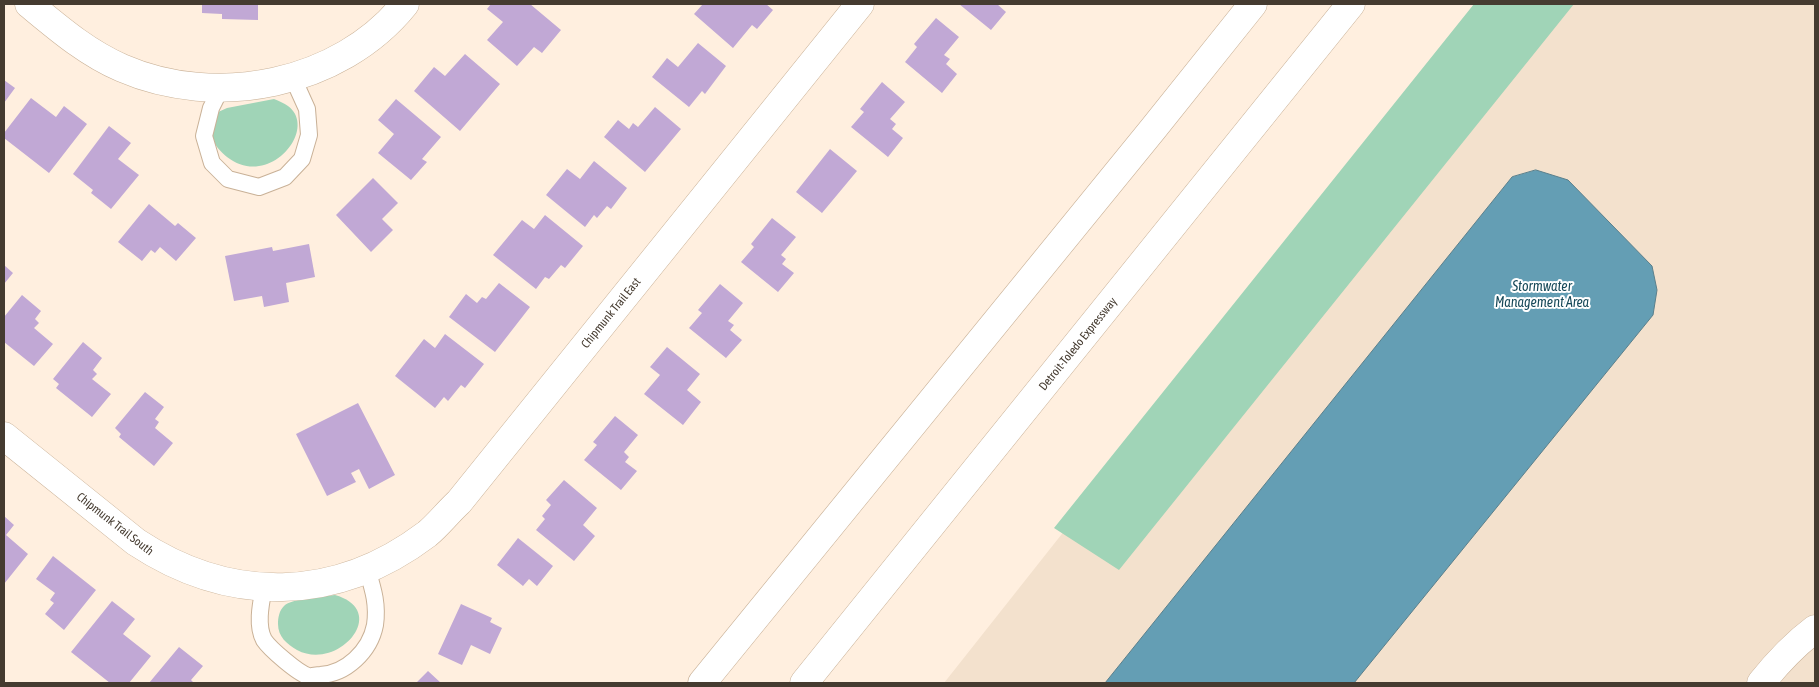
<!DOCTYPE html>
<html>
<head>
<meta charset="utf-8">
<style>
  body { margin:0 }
  #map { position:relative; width:1819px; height:687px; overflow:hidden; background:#ffefdf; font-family:"Asap Condensed",sans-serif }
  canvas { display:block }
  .frame { position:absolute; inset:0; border:5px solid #453b30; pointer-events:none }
</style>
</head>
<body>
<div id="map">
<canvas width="1819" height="687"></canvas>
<div class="frame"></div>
</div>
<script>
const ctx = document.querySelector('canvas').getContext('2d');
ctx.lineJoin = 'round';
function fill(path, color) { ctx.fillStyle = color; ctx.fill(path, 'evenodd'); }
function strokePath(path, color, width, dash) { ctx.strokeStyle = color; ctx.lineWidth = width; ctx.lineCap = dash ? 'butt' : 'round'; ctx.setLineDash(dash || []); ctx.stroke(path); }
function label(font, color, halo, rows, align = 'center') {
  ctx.font = font + ' "Asap Condensed",sans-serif'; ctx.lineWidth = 4; ctx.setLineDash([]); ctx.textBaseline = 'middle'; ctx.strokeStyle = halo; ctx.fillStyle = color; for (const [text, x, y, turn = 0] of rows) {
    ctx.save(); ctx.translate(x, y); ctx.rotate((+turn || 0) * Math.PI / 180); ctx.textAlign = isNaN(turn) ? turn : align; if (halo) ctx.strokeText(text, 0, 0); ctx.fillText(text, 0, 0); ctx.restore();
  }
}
const built = new Path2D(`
  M1481,4H1815V683H944Z`);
const green = new Path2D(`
  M1474,4H1574L1119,570L1054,528Z
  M274,99C279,101 284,103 288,106C319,129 269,190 227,157C221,152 213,144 212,136C211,129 215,119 216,113L227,108Z
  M335,595C391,611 338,672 297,650C287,644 278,637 278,624C278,618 279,611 284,606C292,598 323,597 335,595Z`);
const water = new Path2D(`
  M1536,170L1568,180L1652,266L1657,290L1653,315L1354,683H1105L1512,177Z`);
const building = new Path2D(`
  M202,4H258V20L222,19V14L202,13Z
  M491,4H530L561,30L542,53L534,47L517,66L487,40L503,22L487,9Z
  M703,4H766L773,10L757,29L752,25L733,48L694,14Z
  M959,4H997L1006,12L991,30Z
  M936,18L959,37L944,55L950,59L946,64L957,74L942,93L905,62L917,47L914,44Z
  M698,43L726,66L705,94L702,91L689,107L652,77L667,58L678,67Z
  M465,54L500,84L460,131L414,91L434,67L445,76Z
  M4,80L15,88L4,103Z
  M882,82L905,102L890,119L896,124L892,129L903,138L888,157L851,127L864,112L860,109Z
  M31,98L56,117L64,106L87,124L49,173L4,138V133Z
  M396,99L441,137L422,159L427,162L411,180L378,153L394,134L378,120Z
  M655,107L681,129L645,172L604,137L618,120L629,129L633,123L638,127Z
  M109,126L131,143L118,159L139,175L111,209L91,193L93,190L73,174Z
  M830,149L857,171L822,213L796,192Z
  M594,161L627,188L611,209L607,206L597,218L594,215L585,227L546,195L567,169L580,179Z
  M373,178L398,203L382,219L393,230L371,252L336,215Z
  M149,204L175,226L178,223L196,238L176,261L160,247L155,253L151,250L142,261L118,242Z
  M545,215L583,246L565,268L561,265L549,279L545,277L536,289L493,255L522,220L534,229Z
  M772,218L796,237L781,255L786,259L782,264L794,273L778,292L741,262L754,247L751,244Z
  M309,244L315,277L286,283L289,302L264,307L262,296L234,301L225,256L272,247L273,251Z
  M4,265L13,273L4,284Z
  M499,283L530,307L495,352L449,317L466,294L477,303L482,297L486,299Z
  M720,284L743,303L728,321L734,325L730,330L742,340L726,358L689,328L702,313L698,310Z
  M22,295L41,311L35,319L39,323L34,328L53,344L34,366L4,342V317Z
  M445,334L484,364L465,388L461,385L448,401L444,397L435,408L395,376L424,339L435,348Z
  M83,342L102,358L93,370L97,374L92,379L111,394L92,417L56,388L59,384L53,379Z
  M667,347L700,374L687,390L701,402L683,425L644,394L660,375L650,367Z
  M145,392L164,407L155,419L159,422L155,428L173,443L154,466L119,437L121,434L115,428Z
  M358,403L395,475L369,489L359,469L351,473L356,482L327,496L296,434Z
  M615,416L638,435L624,452L629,457L625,462L637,471L621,490L584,460L597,445L593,442Z
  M564,480L597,508L583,525L595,536L574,561L536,530L545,519L542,516L551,505L546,500Z
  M4,516L14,525L6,535L28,554L4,584Z
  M518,538L553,566L537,586L529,579L523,586L497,565Z
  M53,556L96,590L64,630L45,614L54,603L50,600L55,593L36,579Z
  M112,601L135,619L123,634L151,656L129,683H110L71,652Z
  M461,604L492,618L490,622L502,628L490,654L471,645L462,665L438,654Z
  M179,647L203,666L191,680L194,683H149Z
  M428,671L441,683H416Z`);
const service = new Path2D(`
  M221,88L211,108L204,136L212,163L228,179L259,187L285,177L302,159L309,135L307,109L293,78
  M264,587C261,603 256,625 264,640C270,649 298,673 308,676C311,677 316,675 320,675C346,674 370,651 375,625C378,604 373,589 367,569`);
const minor = new Path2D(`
  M29,4C58,28 87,53 122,68C216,109 340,85 405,4
  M4,436L136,542C230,604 336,603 427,534C438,525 448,512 459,502L860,4
  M1761,683C1777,663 1795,644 1815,629`);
const motorway = new Path2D(`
  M702,683L1153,129L1253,4
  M804,683L1351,4`);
const streetNames = [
  ["Chipmunk Trail East",611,313,-51],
  ["Detroit-Toledo Expressway",1078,344,-51],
  ["Chipmunk Trail South",115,524,38]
];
const waterNames = [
  ["Stormwater",1542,287],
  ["Management Area",1542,303]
];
fill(built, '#f3e1cd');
fill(green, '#a0d4b7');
fill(water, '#649eb4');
strokePath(water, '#5b808c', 1);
fill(building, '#c1a8d5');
strokePath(service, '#c9b197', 18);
strokePath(minor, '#c9b197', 29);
strokePath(motorway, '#c9b197', 29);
strokePath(service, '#fff', 16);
strokePath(minor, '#fff', 28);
strokePath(motorway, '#fff', 28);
label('12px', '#453b30', '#fff', streetNames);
label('italic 14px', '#174959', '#fff', waterNames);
</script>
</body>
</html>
